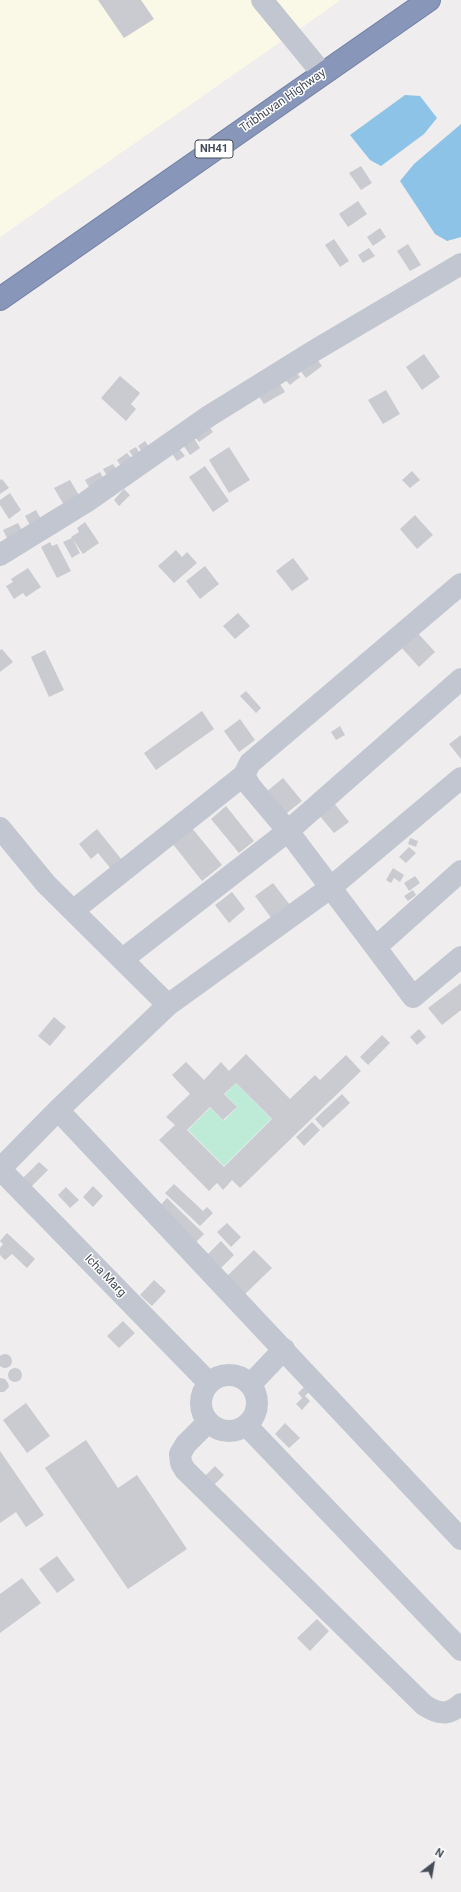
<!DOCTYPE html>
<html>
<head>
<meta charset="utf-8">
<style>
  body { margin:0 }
  #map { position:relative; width:461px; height:1892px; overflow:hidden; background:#efeded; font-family:Roboto,sans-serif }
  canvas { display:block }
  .north { position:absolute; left:413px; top:1844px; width:40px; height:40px; -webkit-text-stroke:3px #fff; paint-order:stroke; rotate:31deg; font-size:11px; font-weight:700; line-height:16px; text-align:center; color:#464d59 }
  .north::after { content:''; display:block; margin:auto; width:14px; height:18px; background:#464d59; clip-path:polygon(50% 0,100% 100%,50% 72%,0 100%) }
</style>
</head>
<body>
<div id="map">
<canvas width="461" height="1892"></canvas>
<div class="north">N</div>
</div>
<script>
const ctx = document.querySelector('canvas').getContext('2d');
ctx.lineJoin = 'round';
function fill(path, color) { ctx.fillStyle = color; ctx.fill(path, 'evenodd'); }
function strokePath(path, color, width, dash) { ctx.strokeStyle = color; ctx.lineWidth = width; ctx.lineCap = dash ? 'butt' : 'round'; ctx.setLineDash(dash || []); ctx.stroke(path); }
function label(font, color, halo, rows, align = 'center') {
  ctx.font = font + ' Roboto,sans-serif'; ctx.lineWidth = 3; ctx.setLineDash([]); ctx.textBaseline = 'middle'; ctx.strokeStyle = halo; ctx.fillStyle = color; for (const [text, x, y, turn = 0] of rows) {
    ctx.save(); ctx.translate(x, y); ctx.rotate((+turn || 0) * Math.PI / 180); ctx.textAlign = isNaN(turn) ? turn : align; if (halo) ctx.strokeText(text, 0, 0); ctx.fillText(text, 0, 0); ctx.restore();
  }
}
const commercial = new Path2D(`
  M0,0H341L0,237Z`);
const green = new Path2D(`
  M236,1083L271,1119L224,1166L188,1130L210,1108L224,1121L237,1107L225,1094Z`);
const water = new Path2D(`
  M405,95L420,96L437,118L424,134L381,166L370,160L350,135Z
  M461,124V237L447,241L435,234L400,181L414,164Z`);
const building = new Path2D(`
  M98,0H141L154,19L124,38Z
  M361,166L372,183L361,190L349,173Z
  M358,201L367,214L348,227L339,214Z
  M380,228L386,237L373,246L367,237Z
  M334,239L349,261L340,267L325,245Z
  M408,244L421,265L410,271L397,251Z
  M369,248L375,256L363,263L358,255Z
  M424,354L440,377L422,390L406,367Z
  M315,356L322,366L306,378L299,369Z
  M294,369L300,377L290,385L283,377Z
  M120,376L140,393L131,404L136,409L126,421L101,398Z
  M277,379L285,392L264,404L256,392Z
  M386,390L400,414L383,424L368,400Z
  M207,424L213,432L199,442L192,434Z
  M192,435L200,448L190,455L181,442Z
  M145,441L149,447L142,452L138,446Z
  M177,446L185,456L177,461L170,451Z
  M136,447L140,454L134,458L129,451Z
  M229,447L250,480L229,493L209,460Z
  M127,453L133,460L122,468L117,460Z
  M113,464L117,470L107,476L103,469Z
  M205,466L229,501L213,512L189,477Z
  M412,471L420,480L410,488L402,480Z
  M100,472L104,479L89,487L85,480Z
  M2,479L9,488L0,494V480Z
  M70,480L80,497L64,505L54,488Z
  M124,489L130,495L119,506L114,500Z
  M10,493L21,510L9,519L0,505V500Z
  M36,510L42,521L31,527L25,516Z
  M415,515L433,535L417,549L400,529Z
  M85,522L99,543L83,554L71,537L79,532L77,528Z
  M18,523L24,534L9,542L3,530Z
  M72,538L80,553L72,558L63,542Z
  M50,542L52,546L57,544L71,571L57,578L41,547Z
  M176,550L182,557L187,552L197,563L174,583L158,566Z
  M293,558L309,579L292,591L276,571Z
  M205,566L219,584L200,599L186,581Z
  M28,568L41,587L26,597L23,593L14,599L6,586L13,582L11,579Z
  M238,613L250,626L235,639L223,626Z
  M416,631L435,652L419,667L400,646Z
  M2,649L13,662L0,672V650Z
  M45,650L64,690L49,697L31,657Z
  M246,691L261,708L256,713L240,696Z
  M202,711L214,729L156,770L144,753Z
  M240,719L255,740L239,752L224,731Z
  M340,726L345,735L336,740L331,732Z
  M461,735V759L449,744Z
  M283,778L302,801L283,816L265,793Z
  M334,803L349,822L334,833L319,815Z
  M226,806L254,841L239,853L211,819Z
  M192,828L222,865L202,881L172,843Z
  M97,829L122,860L111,869L98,853L91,859L79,844Z
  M410,838L418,841L416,847L408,844Z
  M409,847L416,853L406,863L399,857Z
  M393,868L404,875L400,882L394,878L391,883L386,880Z
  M415,876L420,883L409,891L404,883Z
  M273,883L290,905L272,919L255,896Z
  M413,890L416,895L408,901L404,896Z
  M232,892L245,909L229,923L215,905Z
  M461,983V1010L442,1025L428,1008Z
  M54,1017L66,1027L50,1046L38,1036Z
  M419,1029L426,1037L417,1045L410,1037Z
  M382,1035L390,1043L368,1065L360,1057Z
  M246,1054L290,1099L315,1075L320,1080L346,1055L361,1071L240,1188L232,1180L223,1190L217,1183L209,1191L159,1140L175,1125L166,1117L190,1094L172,1075L186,1062L204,1080L221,1062L229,1071ZM236,1083L272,1119L224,1167L187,1130L210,1107L223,1120L237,1107L224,1094Z
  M342,1094L350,1103L323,1128L315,1119Z
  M312,1122L320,1130L304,1146L296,1137Z
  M39,1162L48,1170L30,1188L21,1180Z
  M174,1184L203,1211L207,1207L213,1213L200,1226L165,1193Z
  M93,1186L103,1196L93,1207L83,1197Z
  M66,1187L79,1200L70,1208L58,1195Z
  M167,1198L204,1234L194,1244L157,1209Z
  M227,1223L241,1237L231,1247L217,1232Z
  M7,1233L35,1259L27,1268L12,1254L5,1260L0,1255V1248L3,1244L0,1241Z
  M221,1241L234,1255L217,1272L204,1258Z
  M254,1250L272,1268L243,1296L225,1278Z
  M154,1280L166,1291L152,1306L140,1295Z
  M123,1321L135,1333L119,1348L107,1336Z
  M-2 1361a7 7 0 1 1 14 0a7 7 0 1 1-14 0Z
  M8 1375a7 7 0 1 1 14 0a7 7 0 1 1-14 0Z
  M0,1378L5,1379L8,1383L9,1387L4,1392H0Z
  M304,1387L309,1392L305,1396L310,1401L302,1410L296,1404L302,1398L298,1393Z
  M26,1403L50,1436L27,1453L3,1420Z
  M285,1423L300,1438L289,1448L275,1434Z
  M86,1440L118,1488L137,1475L187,1549L128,1589L45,1468Z
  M0,1451L44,1515L26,1527L16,1512L0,1523Z
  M215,1466L224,1475L210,1489L201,1480Z
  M57,1556L75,1580L57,1593L39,1569Z
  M22,1578L41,1603L0,1633V1594Z
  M317,1619L329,1631L310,1651L297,1638Z`);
const minor = new Path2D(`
  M262,0L322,73
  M0,555L86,502L209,416L317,349L461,264
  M244,775L250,763L461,584
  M0,828L46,884L168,1005
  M74,910L244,775L250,786L288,831L413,997L461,957
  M376,947L461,871
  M123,959L288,831L461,679
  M58,1110L461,1539
  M0,1169L58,1110L168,1005L330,888L461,778
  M0,1169L209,1383
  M201 1403a28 28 0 1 1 56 0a28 28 0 1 1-56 0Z
  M251,1384L284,1349
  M208,1422L186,1444L180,1454L181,1463L185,1470L424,1705C438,1714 448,1716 461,1704
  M247,1426L461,1650`);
const highway = new Path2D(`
  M0,299L429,0`);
const shields = [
  [214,149,38]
];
const shieldNames = [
  ["NH41",214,149]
];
const streetNames = [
  ["Tribhuvan Highway",283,101,-35],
  ["Icha Marg",105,1276,46]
];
fill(commercial, '#faf8e6');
fill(green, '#bdebd7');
fill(water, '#8cc3e6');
fill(building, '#cacbd1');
strokePath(highway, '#7281a5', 24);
strokePath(minor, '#c1c6d1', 22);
strokePath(highway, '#8796b9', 22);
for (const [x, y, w] of shields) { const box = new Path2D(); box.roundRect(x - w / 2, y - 9, w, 18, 3); ctx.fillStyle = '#fff'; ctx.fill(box); strokePath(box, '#464d59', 1); }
label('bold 11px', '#464d59', null, shieldNames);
label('12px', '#464d59', '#fff', streetNames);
</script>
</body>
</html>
